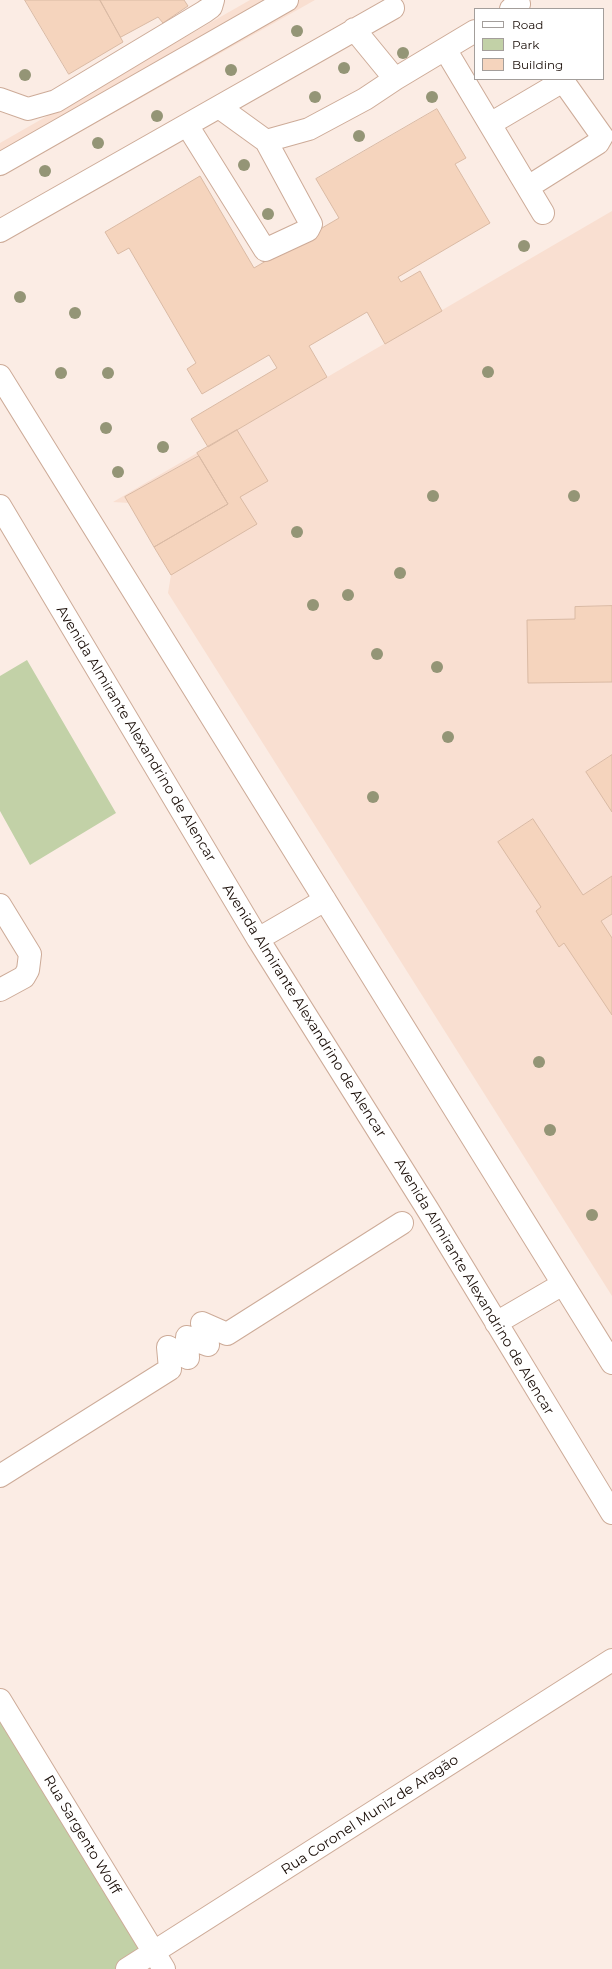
<!DOCTYPE html>
<html>
<head>
<meta charset="utf-8">
<style>
  body { margin:0 }
  #map { position:relative; width:612px; height:1969px; overflow:hidden; background:#fbece4; font-family:Montserrat,sans-serif }
  canvas { display:block }
  .legend { position:absolute; left:474px; top:8px; width:130px; height:72px; box-sizing:border-box; background:#fff; border:1px solid #a39e9b; margin:0; padding:5px 7px; list-style:none; font-size:12px; color:#180c06 }
  .legend li { display:flex; align-items:center; gap:8px; height:20px }
  .legend b { width:20px; border:1px solid #a39e9b }
</style>
</head>
<body>
<div id="map">
<canvas width="612" height="1969"></canvas>
<ul class="legend">
<li><b style="height:5px;background:#fff"></b>Road</li>
<li><b style="height:11px;background:#c2d1a7"></b>Park</li>
<li><b style="height:11px;background:#f5d4bd"></b>Building</li>
</ul>
</div>
<script>
const ctx = document.querySelector('canvas').getContext('2d');
ctx.lineJoin = 'round';
function fill(path, color) { ctx.fillStyle = color; ctx.fill(path, 'evenodd'); }
function strokePath(path, color, width, dash) { ctx.strokeStyle = color; ctx.lineWidth = width; ctx.lineCap = dash ? 'butt' : 'round'; ctx.setLineDash(dash || []); ctx.stroke(path); }
function label(font, color, halo, rows, align = 'center') {
  ctx.font = font + ' Montserrat,sans-serif'; ctx.lineWidth = 3; ctx.setLineDash([]); ctx.textBaseline = 'middle'; ctx.strokeStyle = halo; ctx.fillStyle = color; for (const [text, x, y, turn = 0] of rows) {
    ctx.save(); ctx.translate(x, y); ctx.rotate((+turn || 0) * Math.PI / 180); ctx.textAlign = isNaN(turn) ? turn : align; if (halo) ctx.strokeText(text, 0, 0); ctx.fillText(text, 0, 0); ctx.restore();
  }
}
const built = new Path2D(`
  M250,0H315L0,177V143Z
  M612,211V1296L168,593L171,575L129,503L113,502Z`);
const green = new Path2D(`
  M27,660L116,813L30,865L0,811V676Z
  M0,1700L154,1953L127,1969H0Z`);
const building = new Path2D(`
  M25,0H100L123,42L69,74Z
  M100,0H184L188,6L163,23L158,17L121,37Z
  M437,109L466,158L455,164L490,223L398,277L401,282L420,271L442,311L385,344L367,312L309,346L327,377L208,447L191,419L277,368L269,355L202,394L187,369L196,363L129,248L118,254L105,232L200,176L254,268L339,218L316,179Z
  M237,430L268,481L240,497L257,524L171,575L154,547L228,504L197,453Z
  M199,456L228,504L154,547L125,497Z
  M612,606V682L528,683L527,620L575,619V607Z
  M612,755V812L586,772Z
  M533,819L583,895L612,876V914L601,921L612,938V1015L564,943L559,947L536,911L541,907L498,842Z`);
const minor = new Path2D(`
  M511,9L519,4
  M445,49L543,213
  M395,79L475,31
  M0,99L28,109L56,101L204,12L211,7L213,0
  M219,107L266,141L309,129L365,99L395,79L354,29
  M490,124L563,81L602,136L598,143L528,187
  M187,125L265,250L308,230L311,224L266,141
  M0,164L287,0
  M0,231L393,8
  M0,376L612,1363
  M0,506L258,939L428,1210L612,1513
  M0,905L30,954L28,970L24,977L0,990
  M258,939L325,900
  M496,1323L563,1284
  M0,1476L170,1369L168,1347L188,1358L187,1337L208,1345L202,1323L227,1334L402,1223
  M0,1700L164,1969
  M127,1969L612,1660`);
const trees = [
  [297,31],
  [403,53],
  [344,68],
  [231,70],
  [25,75],
  [315,97],
  [432,97],
  [157,116],
  [359,136],
  [98,143],
  [244,165],
  [45,171],
  [268,214],
  [524,246],
  [20,297],
  [75,313],
  [488,372],
  [61,373],
  [108,373],
  [106,428],
  [163,447],
  [118,472],
  [433,496],
  [574,496],
  [297,532],
  [400,573],
  [348,595],
  [313,605],
  [377,654],
  [437,667],
  [448,737],
  [373,797],
  [539,1062],
  [550,1130],
  [592,1215]
];
const streetNames = [
  ["Avenida Almirante Alexandrino de Alencar",136,734,59],
  ["Avenida Almirante Alexandrino de Alencar",304,1011,58],
  ["Avenida Almirante Alexandrino de Alencar",474,1287,59],
  ["Rua Coronel Muniz de Aragão",370,1815,-33],
  ["Rua Sargento Wolff",82,1835,59]
];
fill(built, '#f9dfd1');
fill(green, '#c2d1a7');
fill(building, '#f5d4bd');
strokePath(building, '#dabaa4', 1);
strokePath(minor, '#cdab98', 24);
strokePath(minor, '#fff', 22);
ctx.fillStyle = '#949576';
for (const [x, y] of trees) { ctx.beginPath(); ctx.arc(x, y, 6, 0, 2 * Math.PI); ctx.fill(); }
label('14px', '#180c06', '#fff', streetNames);
</script>
</body>
</html>
